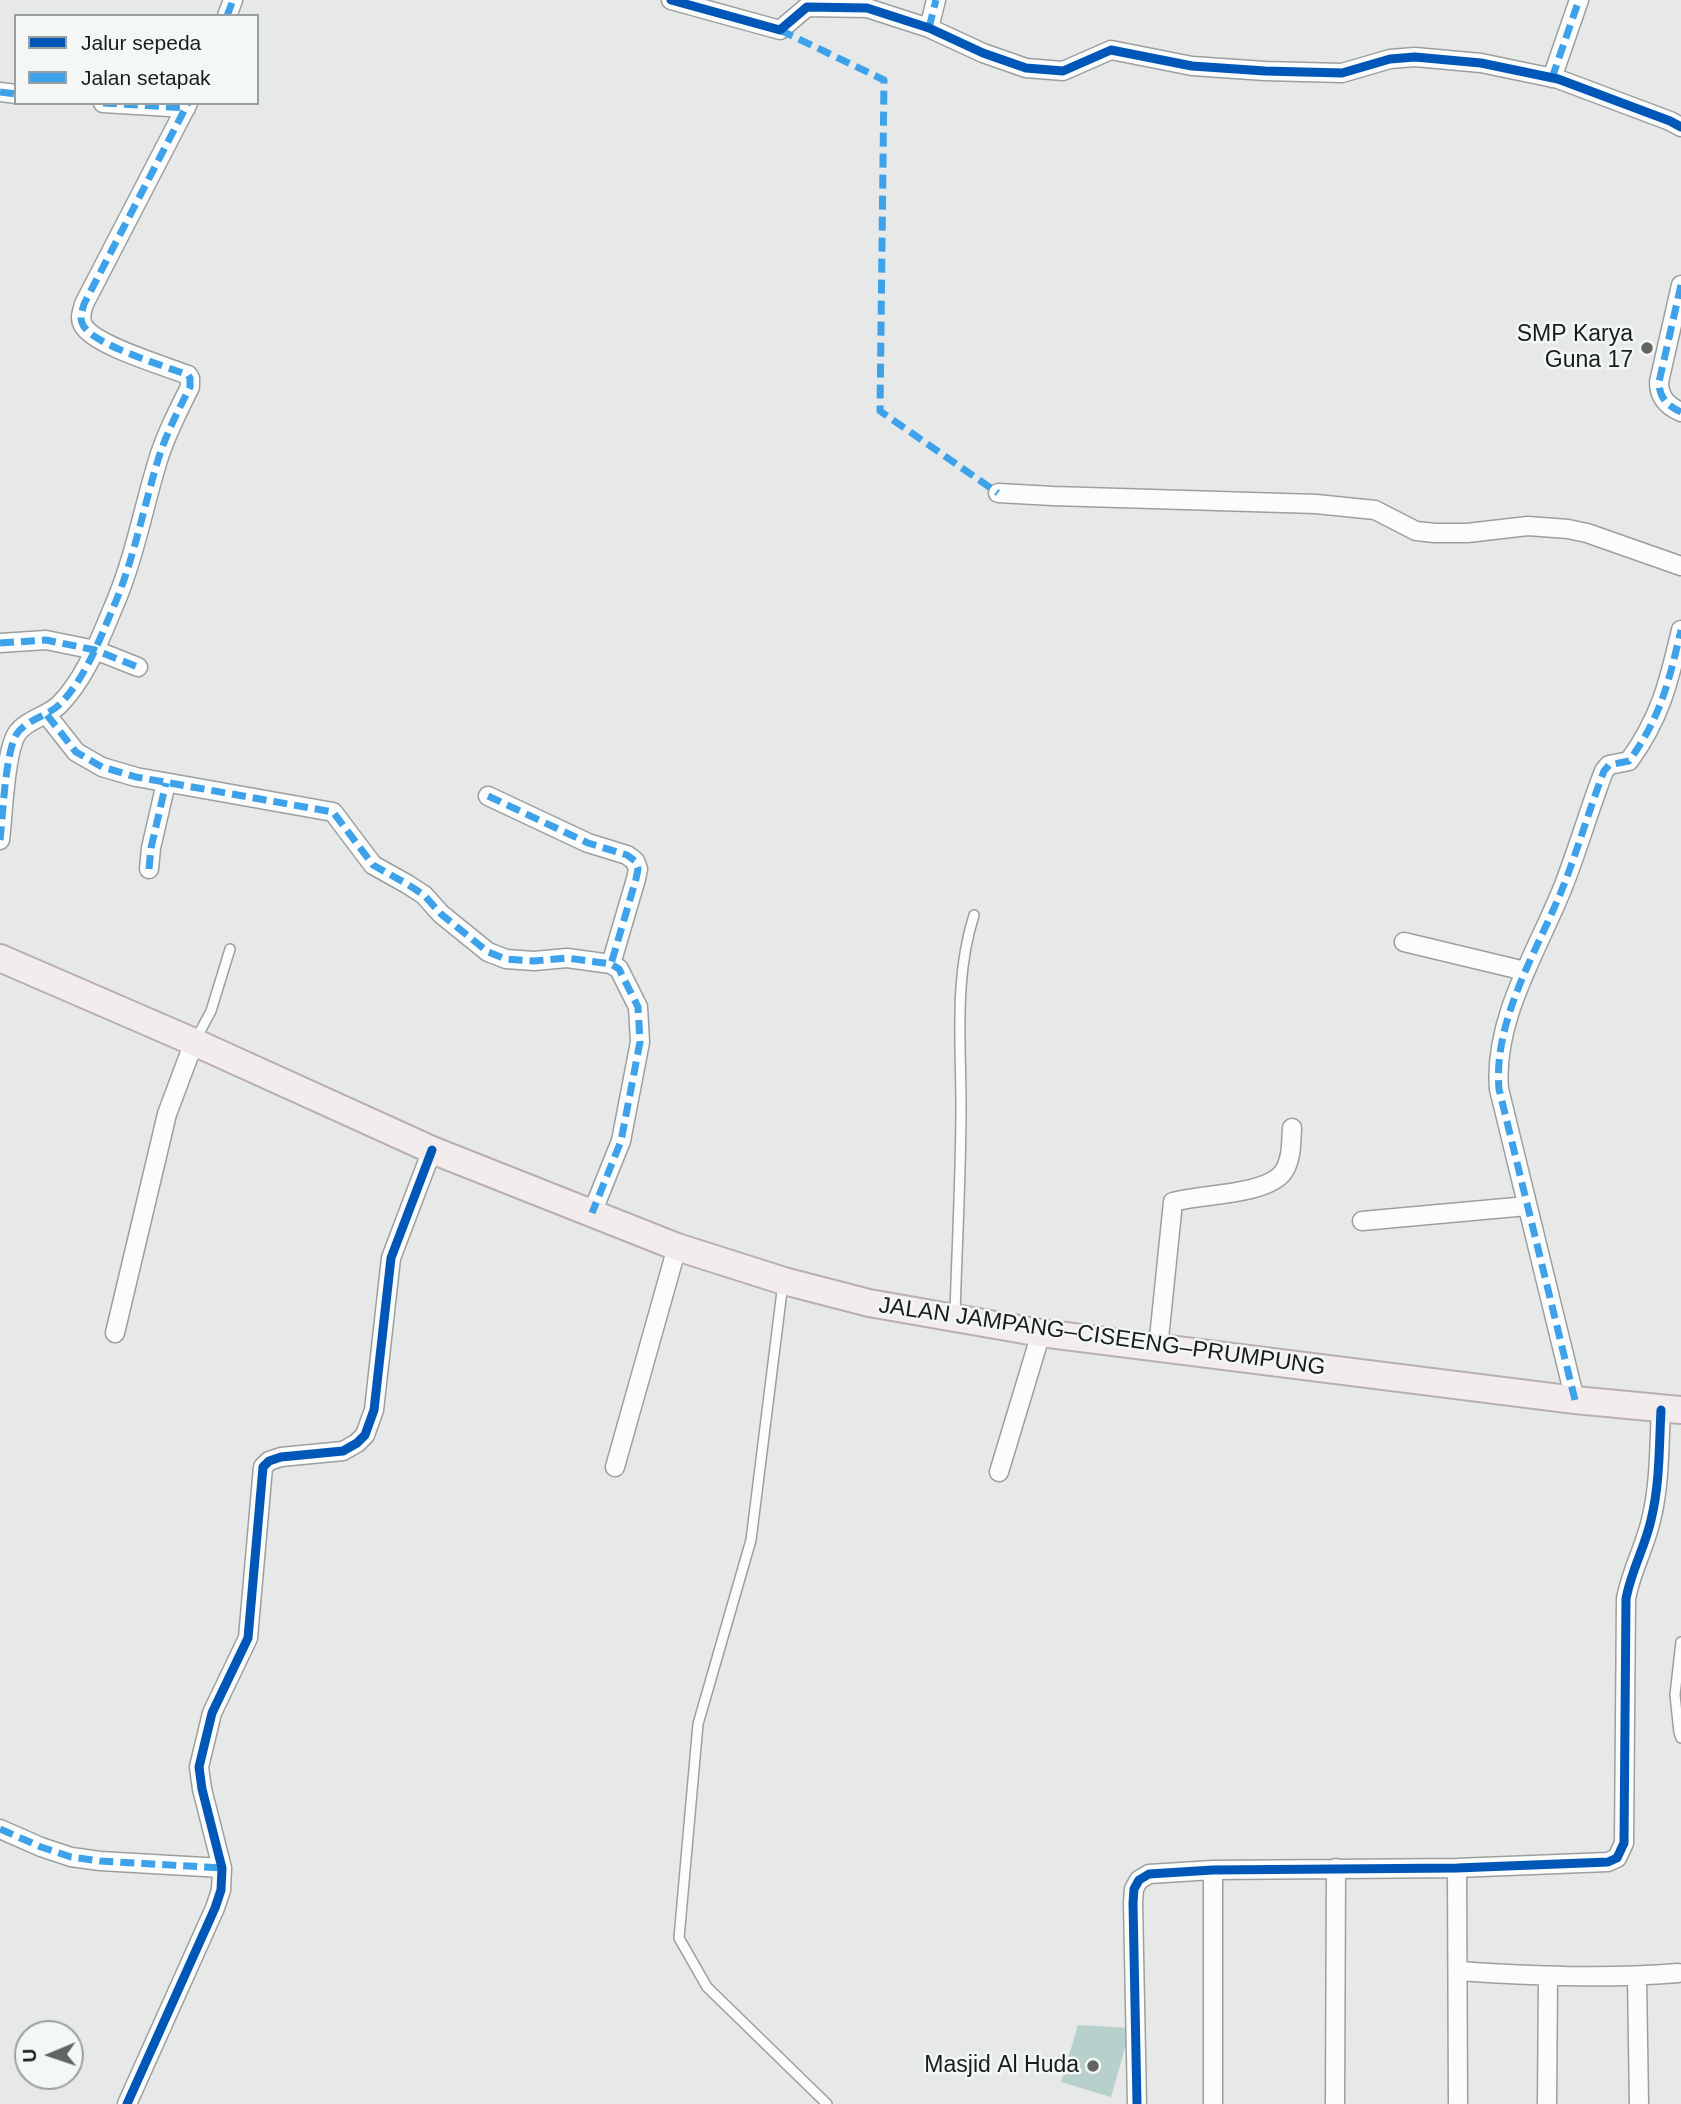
<!DOCTYPE html>
<html>
<head>
<meta charset="utf-8">
<style>
  body { margin:0 }
  #map { position:relative; width:1681px; height:2104px; overflow:hidden; background:#e6e9e8; font-family:Helvetica,sans-serif }
  canvas { display:block }
  .legend { position:absolute; left:14px; top:14px; width:245px; height:91px; box-sizing:border-box; background:#f3f7f6; border:2px solid #9c9f9f; margin:0; padding:9px 12px; list-style:none; font-size:21px; color:#1a1c1c }
  .legend li { display:flex; align-items:center; gap:14px; height:35px }
  .legend b { width:35px; border:2px solid #9c9f9f }
  .north { position:absolute; left:14px; top:2020px; width:70px; height:70px; box-sizing:border-box; background:#f3f7f6; border:2px solid #9c9f9f; border-radius:50%; rotate:268deg; font-size:19px; font-weight:700; line-height:28px; text-align:center; color:#1a1c1c }
  .north::after { content:''; display:block; margin:auto; width:24px; height:32px; background:#616463; clip-path:polygon(50% 0,100% 100%,50% 72%,0 100%) }
</style>
</head>
<body>
<div id="map">
<canvas width="1681" height="2104"></canvas>
<ul class="legend">
<li><b style="height:9px;background:#0057b8"></b>Jalur sepeda</li>
<li><b style="height:9px;background:#3da2ea"></b>Jalan setapak</li>
</ul>
<div class="north">U</div>
</div>
<script>
const ctx = document.querySelector('canvas').getContext('2d');
ctx.lineJoin = 'round';
function fill(path, color) { ctx.fillStyle = color; ctx.fill(path, 'evenodd'); }
function strokePath(path, color, width, dash) { ctx.strokeStyle = color; ctx.lineWidth = width; ctx.lineCap = dash ? 'butt' : 'round'; ctx.setLineDash(dash || []); ctx.stroke(path); }
function label(font, color, halo, rows, align = 'center') {
  ctx.font = font + ' Helvetica,sans-serif'; ctx.lineWidth = 5; ctx.setLineDash([]); ctx.textBaseline = 'middle'; ctx.strokeStyle = halo; ctx.fillStyle = color; for (const [text, x, y, turn = 0] of rows) {
    ctx.save(); ctx.translate(x, y); ctx.rotate((+turn || 0) * Math.PI / 180); ctx.textAlign = isNaN(turn) ? turn : align; if (halo) ctx.strokeText(text, 0, 0); ctx.fillText(text, 0, 0); ctx.restore();
  }
}
const building = new Path2D(`
  M1078,2025L1131,2028L1129,2050L1125,2048L1111,2097L1061,2082Z`);
const service = new Path2D(`
  M195,1041L211,1011L230,949
  M783,1283L751,1540L698,1724L679,1938L707,1987L827,2104
  M955,1314C957,1245 961,1175 961,1106C961,1041 954,978 974,915
  M1681,1642L1675,1695L1679,1732L1681,1738`);
const minor = new Path2D(`
  M671,0L780,30L807,7L867,8L929,28L983,53L1026,68L1063,71L1111,50L1192,66L1265,71L1342,73L1390,59L1415,57L1481,63L1558,79L1670,121L1681,127
  M227,16L233,0
  M929,28L936,0
  M1552,78L1579,0
  M0,92L16,94
  M103,103L186,108
  M1681,285L1659,382C1659,397 1667,406 1681,412
  M998,493L1053,496L1316,504L1375,510L1416,531L1435,533H1467L1528,526L1568,529L1587,533L1681,566
  M0,643L46,640L95,650L138,667
  M47,715L76,752L102,767L136,777L333,812L373,865L407,884L424,895L441,914L488,952L506,959L534,961L567,958L611,964L619,969L638,1007L640,1042L621,1141L592,1213
  M488,796L588,843L627,855L635,861L638,869L636,879L611,964
  M0,840C3,815 5,756 16,735C25,720 46,717 59,705C85,679 99,641 113,608C134,560 143,509 158,460C166,434 178,411 190,387V378L188,375C165,366 93,345 83,325C79,318 82,312 84,304L188,103
  M149,869L151,848L166,783
  M1404,942L1525,971
  M1362,1221L1527,1206
  M115,1333L167,1114L194,1042
  M1158,1348L1173,1202C1201,1194 1269,1195 1284,1171C1292,1158 1291,1142 1292,1128
  M1575,1400L1499,1089C1493,1019 1538,950 1563,887C1578,849 1589,810 1604,771L1609,765L1629,761C1661,717 1669,681 1681,630
  M615,1467L677,1247
  M999,1472L1041,1333
  M0,1829L41,1847L71,1857L100,1861L222,1868
  M1457,1868L1458,2104
  M1458,1971C1532,1976 1604,1979 1678,1973
  M1637,1977L1639,2104
  M127,2104L215,1908L221,1890L222,1868L202,1789L199,1767L212,1713L248,1638L263,1467L269,1461L281,1457L343,1451L357,1443L365,1435L374,1410L391,1258L432,1150
  M1137,2104L1133,1903L1134,1889L1139,1880L1149,1874L1213,1870L1457,1868L1608,1862L1617,1858L1624,1843L1626,1599C1631,1571 1645,1547 1651,1520C1660,1484 1659,1446 1661,1410
  M1213,2104V1870
  M1335,2104L1336,1868
  M1547,2104L1548,1977`);
const primary = new Path2D(`
  M0,958L194,1042L432,1150L677,1247L784,1281L869,1303L1041,1333L1575,1400L1681,1410`);
const quiet = new Path2D(`
  M227,16L233,0
  M929,28L936,0
  M780,30L884,80L880,411L998,493
  M1552,78L1579,0
  M0,92L16,94
  M103,103L186,108
  M1681,285L1659,382C1659,397 1667,406 1681,412
  M0,643L46,640L95,650L138,667
  M47,715L76,752L102,767L136,777L333,812L373,865L407,884L424,895L441,914L488,952L506,959L534,961L567,958L611,964L619,969L638,1007L640,1042L621,1141L592,1213
  M488,796L588,843L627,855L635,861L638,869L636,879L611,964
  M0,840C3,815 5,756 16,735C25,720 46,717 59,705C85,679 99,641 113,608C134,560 143,509 158,460C166,434 178,411 190,387V378L188,375C165,366 93,345 83,325C79,318 82,312 84,304L188,103
  M149,869L151,848L166,783
  M1575,1400L1499,1089C1493,1019 1538,950 1563,887C1578,849 1589,810 1604,771L1609,765L1629,761C1661,717 1669,681 1681,630
  M0,1829L41,1847L71,1857L100,1861L222,1868`);
const cycleway = new Path2D(`
  M671,0L780,30L807,7L867,8L929,28L983,53L1026,68L1063,71L1111,50L1192,66L1265,71L1342,73L1390,59L1415,57L1481,63L1558,79L1670,121L1681,127
  M127,2104L215,1908L221,1890L222,1868L202,1789L199,1767L212,1713L248,1638L263,1467L269,1461L281,1457L343,1451L357,1443L365,1435L374,1410L391,1258L432,1150
  M1137,2104L1133,1903L1134,1889L1139,1880L1149,1874L1213,1870L1457,1868L1608,1862L1617,1858L1624,1843L1626,1599C1631,1571 1645,1547 1651,1520C1660,1484 1659,1446 1661,1410`);
const markers = [
  [1647,348,7,"#616463"],
  [1093,2066,7,"#616463"]
];
const poiNames = [
  ["SMP Karya",1633,335],
  ["Guna 17",1633,361],
  ["Masjid Al Huda",1079,2066]
];
const streetNames = [
  ["JALAN JAMPANG–CISEENG–PRUMPUNG",1102,1337,8]
];
fill(building, '#b8d0cb');
strokePath(service, '#9d9f9e', 12);
strokePath(minor, '#9d9f9e', 21);
strokePath(primary, '#b9afae', 30);
strokePath(service, '#fbfcfc', 9);
strokePath(minor, '#fbfcfc', 18);
strokePath(primary, '#f3ecec', 26);
strokePath(quiet, '#3da2ea', 7, [14, 7]);
strokePath(cycleway, '#0057b8', 9);
for (const [x, y, r, color] of markers) { const dot = new Path2D(); dot.arc(x, y, r, 0, 2 * Math.PI); ctx.fillStyle = color; ctx.fill(dot); strokePath(dot, '#f3f7f6', 2.5); }
label('23px', '#1a1c1c', '#f3f7f6', poiNames, 'right');
label('23px', '#1a1c1c', '#f3f7f6', streetNames);
</script>
</body>
</html>
